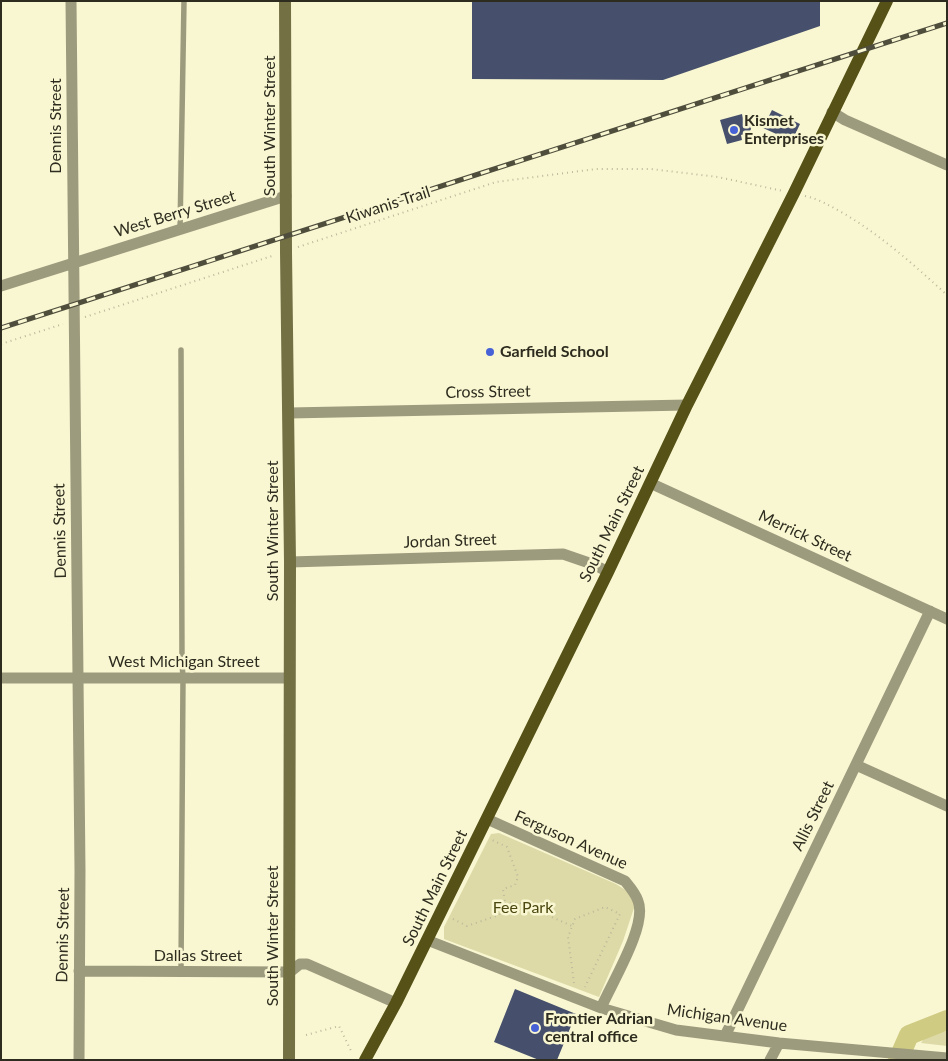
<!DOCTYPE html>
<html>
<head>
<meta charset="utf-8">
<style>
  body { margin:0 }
  #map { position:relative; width:948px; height:1061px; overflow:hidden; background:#f9f7d2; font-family:Lato,sans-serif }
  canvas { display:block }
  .frame { position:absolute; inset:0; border:2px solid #2d2c1e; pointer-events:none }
</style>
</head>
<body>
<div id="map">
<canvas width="948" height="1061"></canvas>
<div class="frame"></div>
</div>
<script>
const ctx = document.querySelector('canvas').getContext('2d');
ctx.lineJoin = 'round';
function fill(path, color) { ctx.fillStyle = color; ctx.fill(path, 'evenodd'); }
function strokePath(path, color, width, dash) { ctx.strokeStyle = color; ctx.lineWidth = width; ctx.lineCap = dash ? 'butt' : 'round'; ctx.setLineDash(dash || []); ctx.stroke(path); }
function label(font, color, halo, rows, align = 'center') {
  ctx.font = font + ' Lato,sans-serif'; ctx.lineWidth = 5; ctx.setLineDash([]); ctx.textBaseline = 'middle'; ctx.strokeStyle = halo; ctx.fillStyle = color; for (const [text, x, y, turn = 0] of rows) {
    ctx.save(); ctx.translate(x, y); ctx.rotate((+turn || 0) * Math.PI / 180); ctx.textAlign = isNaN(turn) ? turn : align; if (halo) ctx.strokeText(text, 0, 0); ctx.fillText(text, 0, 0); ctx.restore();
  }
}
const green = new Path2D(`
  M499,833L616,884L627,891L635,905L623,941L599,997L444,939V927L491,834Z
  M947,1031V1046L921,1043L927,1034Z`);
const river = new Path2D(`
  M898,1060L909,1035L947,1020`);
const building = new Path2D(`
  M472,1H820V26L663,80L472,79Z
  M772,110L800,124L792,141L763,128Z
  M742,114L744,122L749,121L751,129L749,133L741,135L742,140L727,144L720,120Z
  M515,989L576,1014L557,1060H539L494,1042Z`);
const path = new Path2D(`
  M805,196C819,199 830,206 843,213C882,236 914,265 947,295
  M298,247L496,182L596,169H651L718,177L783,191
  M85,317L275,255
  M1,344L63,324
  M505,903H520L572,926
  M453,919L467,926L499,915L505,903L503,889L515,885L518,877L507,847L492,840
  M574,983L568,937L575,919L605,907L620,914L585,987
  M306,1035L339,1026L352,1053`);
const lane = new Path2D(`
  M180,230L184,1
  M181,972L183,678L182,662L181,350`);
const street = new Path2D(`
  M71,1L80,870L79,1060
  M832,112L845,120L947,165
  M1,286L286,196
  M289,413L687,405
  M650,483L947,619
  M290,562L563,554L595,565L608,572
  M1,678H289
  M856,765L947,806
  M487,819L625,881C630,887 636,894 638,901C648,925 611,984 601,1008
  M427,940L601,1008L676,1030L779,1043L947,1058
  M79,971L290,972L300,964H307L396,1003
  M725,1036L930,611
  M770,1060L779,1043`);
const secondary = new Path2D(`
  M285,1L286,252L290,562L289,1060`);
const primary = new Path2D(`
  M365,1060L396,1003L608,572L687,405L794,193L887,1`);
const rail = new Path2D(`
  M1,328L947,23`);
const markers = [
  [734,130,5,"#4662d6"],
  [490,352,5,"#4662d6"],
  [535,1028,5,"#4662d6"]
];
const poiNames = [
  ["Kismet",744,121],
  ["Enterprises",744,139],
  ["Garfield School",500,352],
  ["Frontier Adrian",545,1019],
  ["central office",545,1037]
];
const streetNames = [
  ["Dennis Street",56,126,-90],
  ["South Winter Street",270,126,-90],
  ["Kiwanis Trail",388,205,-18],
  ["West Berry Street",175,214,-17],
  ["Cross Street",488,392,-1],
  ["South Main Street",612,524,-64],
  ["Dennis Street",60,531,-91],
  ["South Winter Street",273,531,-90],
  ["Merrick Street",805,536,25],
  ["Jordan Street",450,541,-2],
  ["West Michigan Street",184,662],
  ["Allis Street",813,816,-64],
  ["Ferguson Avenue",571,840,24],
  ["South Main Street",435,888,-64],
  ["Dennis Street",63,935,-89],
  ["South Winter Street",273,936,-90],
  ["Dallas Street",198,956],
  ["Michigan Avenue",727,1018,8]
];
const parkNames = [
  ["Fee Park",523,908]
];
fill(green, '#dddaa7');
strokePath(river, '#d0cb83', 20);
fill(building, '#46506c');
strokePath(path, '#bbb99b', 2, [1, 4]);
strokePath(lane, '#9d9b7d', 5.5);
strokePath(street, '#9d9b7d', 11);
strokePath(secondary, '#737044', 12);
strokePath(primary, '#565116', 12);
strokePath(rail, '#4f4e3c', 5);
strokePath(rail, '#f9f7d2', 3, [9]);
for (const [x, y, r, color] of markers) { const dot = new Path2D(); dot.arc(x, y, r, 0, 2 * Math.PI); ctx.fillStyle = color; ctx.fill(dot); strokePath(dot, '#f9f7d2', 2); }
label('bold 16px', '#2d2c1e', '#f9f7d2', poiNames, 'left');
label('16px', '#2d2c1e', '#f9f7d2', streetNames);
label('16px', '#4b470f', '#f9f7d2', parkNames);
</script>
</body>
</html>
